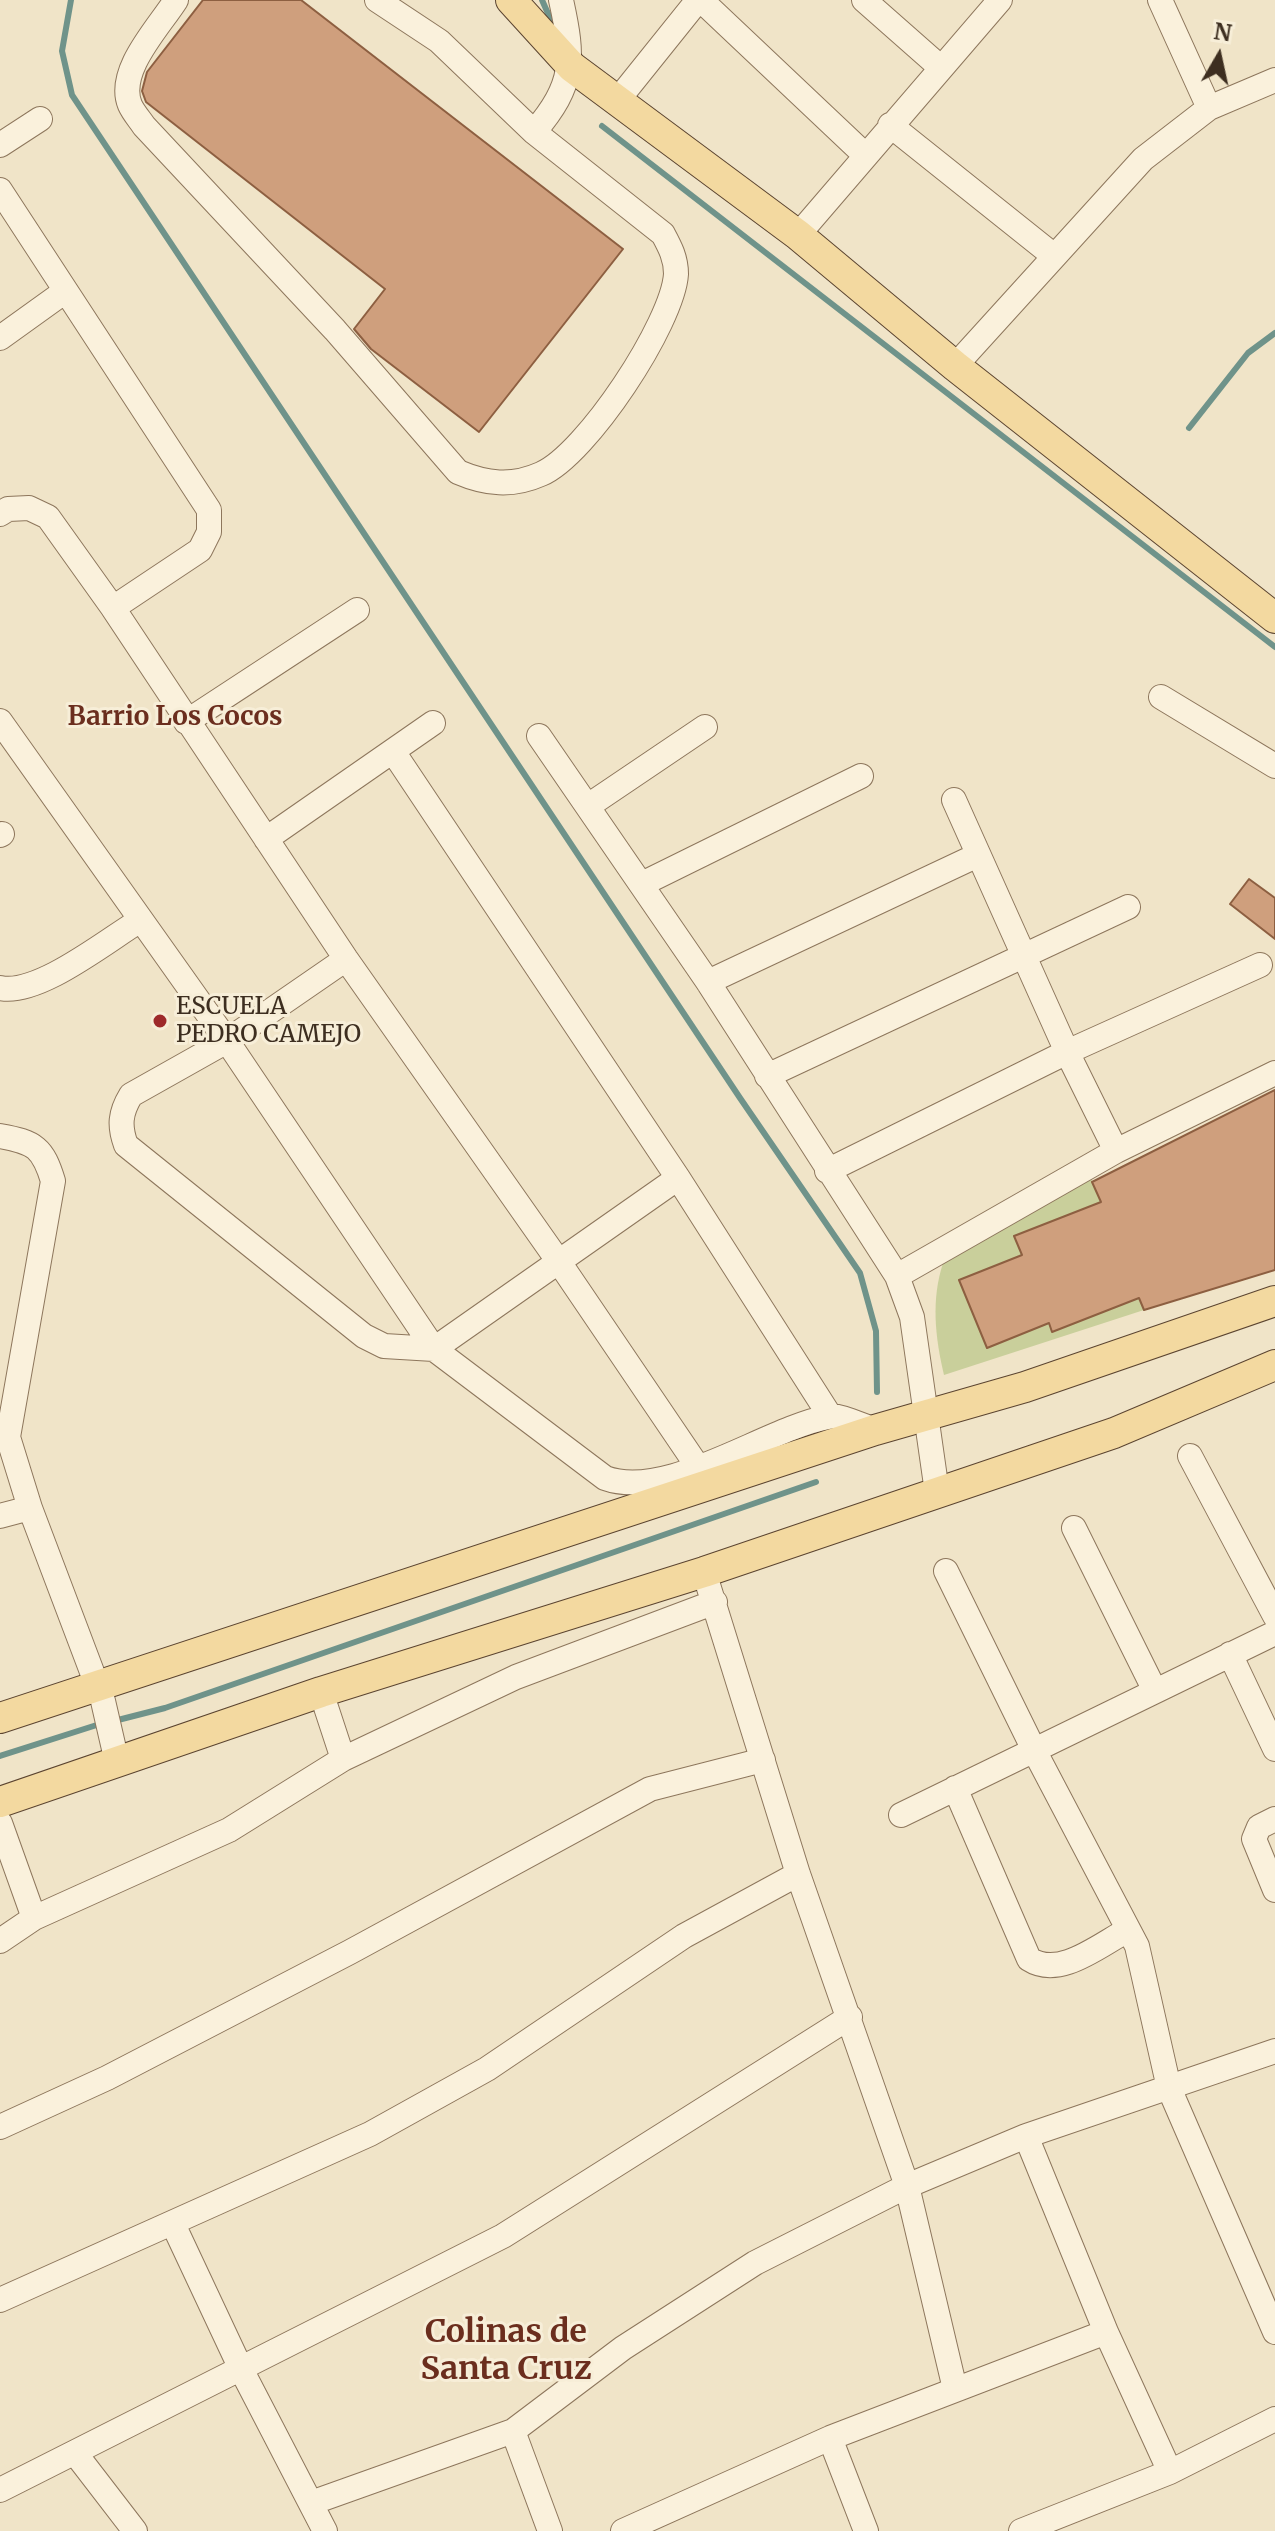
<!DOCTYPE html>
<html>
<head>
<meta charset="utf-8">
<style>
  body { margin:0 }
  #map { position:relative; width:1275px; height:2531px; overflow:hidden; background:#f0e4c8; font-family:Merriweather,serif }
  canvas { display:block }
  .north { position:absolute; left:1179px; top:16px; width:80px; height:80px; -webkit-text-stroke:6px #f7eed8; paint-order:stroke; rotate:9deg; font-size:22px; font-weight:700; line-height:32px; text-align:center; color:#3d2e20 }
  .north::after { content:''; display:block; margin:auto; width:28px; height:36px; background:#3d2e20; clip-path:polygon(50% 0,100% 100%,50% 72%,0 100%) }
</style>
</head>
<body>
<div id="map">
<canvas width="1275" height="2531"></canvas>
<div class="north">N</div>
</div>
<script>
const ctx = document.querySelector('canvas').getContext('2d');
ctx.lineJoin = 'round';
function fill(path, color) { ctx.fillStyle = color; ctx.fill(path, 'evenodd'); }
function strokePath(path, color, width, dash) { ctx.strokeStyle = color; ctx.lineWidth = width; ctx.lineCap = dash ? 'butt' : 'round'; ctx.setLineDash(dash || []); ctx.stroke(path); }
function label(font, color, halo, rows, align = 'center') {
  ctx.font = font + ' Merriweather,serif'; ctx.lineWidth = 6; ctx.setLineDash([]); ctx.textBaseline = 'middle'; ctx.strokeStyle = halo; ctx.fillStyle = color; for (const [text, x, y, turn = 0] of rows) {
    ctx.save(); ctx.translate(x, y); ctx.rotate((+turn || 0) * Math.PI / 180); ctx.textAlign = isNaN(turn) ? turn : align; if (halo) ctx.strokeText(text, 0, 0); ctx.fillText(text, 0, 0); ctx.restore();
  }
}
const green = new Path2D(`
  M1091,1178L1144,1310L944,1375C935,1337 931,1300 943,1263Z`);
const stream = new Path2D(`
  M71,0L62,51L72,95L740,1098L860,1273L876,1331L877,1392
  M542,0L554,27
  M602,126L1275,647
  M1189,428L1248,353L1275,333
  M114,1721L165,1708L816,1482
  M0,1756L103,1723`);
const building = new Path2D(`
  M203,0H301L623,249L479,432L371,349L354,329L385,289L146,102L142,91L147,72Z
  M1249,879L1275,898V939L1230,904Z
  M1275,1090V1270L1144,1310L1139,1298L1052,1332L1049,1323L987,1348L959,1280L1022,1255L1014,1236L1101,1202L1092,1182Z`);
const minor = new Path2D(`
  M176,0C159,27 116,71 130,105C133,112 140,120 144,126L335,330L458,472C486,484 512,487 541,474C586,455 673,323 676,274C676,258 670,247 663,234L534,132L439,41L377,0
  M701,0L865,155
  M864,0L940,67
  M1160,0L1209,108
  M617,101L698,0
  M890,125L1054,256
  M534,132C575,84 574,59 561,0
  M0,145L40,119
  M0,190L209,510V532L200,550L113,608
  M798,235L1000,0
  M0,338L64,292
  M955,366L1143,159L1209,108L1275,80
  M0,514L8,509L29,508L48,517L113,608L346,959L559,1262L698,1467
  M1161,697L1275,766
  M0,721L227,1041L434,1349L605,1478C668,1501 765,1429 828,1417C840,1414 862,1426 875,1430
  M186,722L357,610
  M539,736L708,982L897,1276L912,1317L937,1492
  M394,753L678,1178L830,1416
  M954,800L1067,1052L1116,1151
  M588,806L705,727
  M0,835L2,834
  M266,839L433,723
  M642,884L861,776
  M346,959L227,1041L131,1095C120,1113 119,1126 126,1145L364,1336L384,1346L434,1349L678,1178
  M708,982L978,855
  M0,988C38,996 106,941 139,921
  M767,1076L1128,907
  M0,1136C35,1142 43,1148 53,1181L8,1437L30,1508L103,1701L117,1762
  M827,1171L1067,1052L1260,965
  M897,1276L1116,1151L1275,1073
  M1190,1456L1275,1616
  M0,1516L30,1508
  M1074,1528L1155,1691
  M946,1571L1034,1750L1137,1946L1169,2088L1275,2332
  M704,1572L798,1874L907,2186L955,2389
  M1230,1654L1275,1749
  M321,1692L343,1759
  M955,1788L1029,1959C1060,1979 1099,1945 1128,1930
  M901,1815L1275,1633
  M1275,1819L1259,1827L1254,1839L1275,1890
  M0,1823L34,1918
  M0,1941L34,1918L229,1830L343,1759L516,1677L715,1602
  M0,2127L107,2078L350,1952L650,1789L763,1760
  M1026,2136L1106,2332L1170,2472
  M173,2224L241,2369L325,2531
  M0,2300L370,2134L487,2069L684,1936L798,1874
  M513,2431L550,2531
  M75,2453L135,2531
  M0,2490L503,2236L850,2017
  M311,2503L513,2431L623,2348L755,2263L907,2186L1026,2136L1275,2051
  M623,2531L830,2438
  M866,2531L830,2438L1106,2332
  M1021,2531L1170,2472L1275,2419`);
const major = new Path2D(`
  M511,0L572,67L798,235L955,366L1275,618
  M0,1718L875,1430L1025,1387L1275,1301
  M0,1802L321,1692L704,1572L1114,1433L1275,1365`);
const markers = [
  [160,1021,8,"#9e2a2b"]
];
const poiNames = [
  ["ESCUELA",176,1007],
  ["PEDRO CAMEJO",176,1035]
];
const neighbourhoodNames = [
  ["Barrio Los Cocos",175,718]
];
const districtNames = [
  ["Colinas de",506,2333],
  ["Santa Cruz",506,2370]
];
fill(green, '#c9cf9b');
strokePath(stream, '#6f938a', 6);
fill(building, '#cf9f7d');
strokePath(building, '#8d5f41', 2);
strokePath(minor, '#8d765c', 26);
strokePath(major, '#5b4430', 32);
strokePath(minor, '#faf1dc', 24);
strokePath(major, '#f3d9a0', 30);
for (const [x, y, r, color] of markers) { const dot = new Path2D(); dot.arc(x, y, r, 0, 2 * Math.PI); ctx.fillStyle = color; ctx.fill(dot); strokePath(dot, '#f7eed8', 3); }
label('24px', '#3d2e20', '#f7eed8', poiNames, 'left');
label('bold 26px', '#6b2e1e', '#f7eed8', neighbourhoodNames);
label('bold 32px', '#6b2e1e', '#f7eed8', districtNames);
</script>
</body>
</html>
